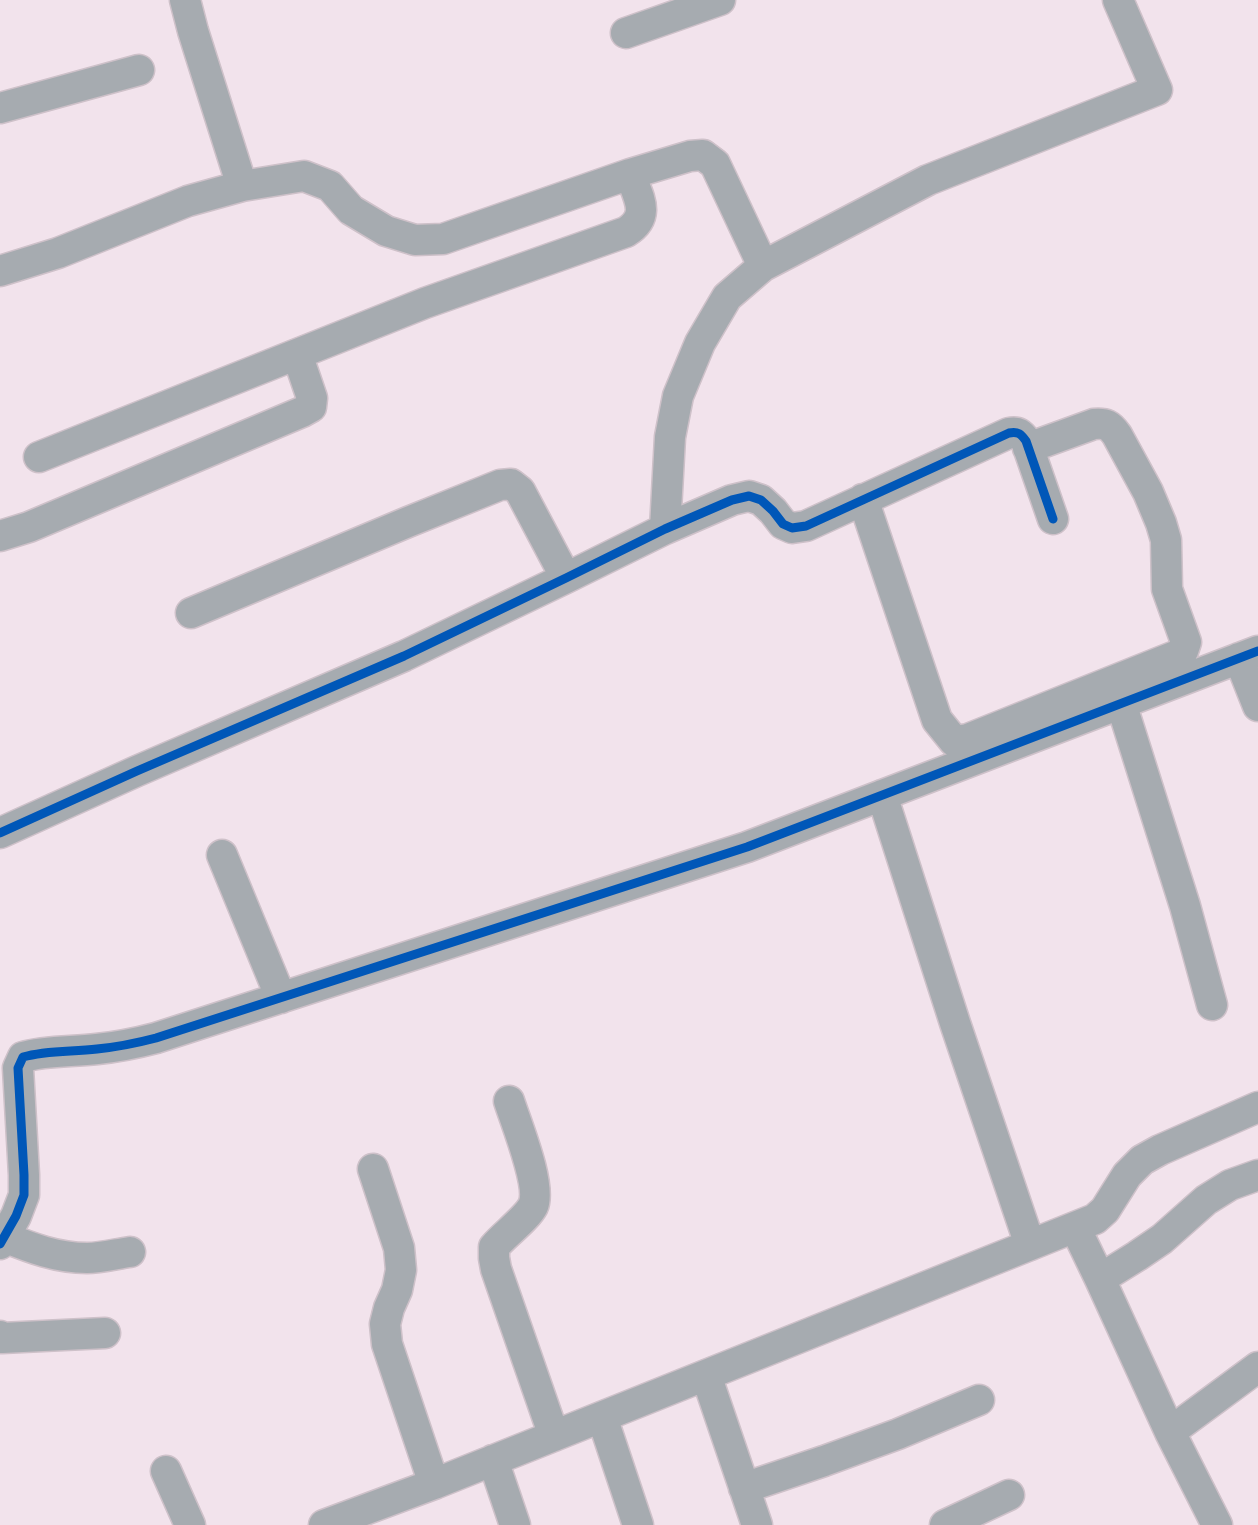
<!DOCTYPE html>
<html>
<head>
<meta charset="utf-8">
<style>
  body { margin:0 }
  canvas { display:block; background:#f2e3ec }
</style>
</head>
<body>
<canvas width="1258" height="1525"></canvas>
<script>
const ctx = document.querySelector('canvas').getContext('2d');
ctx.lineJoin = 'round';
function strokePath(path, color, width, dash) { ctx.strokeStyle = color; ctx.lineWidth = width; ctx.lineCap = dash ? 'butt' : 'round'; ctx.setLineDash(dash || []); ctx.stroke(path); }
const minor = new Path2D(`
  M185,0L193,31L242,186
  M626,33L720,0
  M0,108L139,70
  M0,271L58,253L188,201L242,186L304,176L330,186L351,210L386,231L415,240L443,239L630,174L690,156L703,155L715,164L763,266
  M39,457L425,303L626,232C652,216 638,197 630,174
  M863,499L937,720L954,741L968,739L1178,655L1183,651L1186,642L1167,589L1166,540L1161,523L1148,492L1117,435C1110,425 1106,423 1094,424L1028,448
  M665,529L670,437L678,396L700,343L727,297L763,266L928,180L1157,90L1118,0
  M0,536L29,527L302,412L311,407L312,398L297,354
  M191,613L408,522L500,485L511,484L520,491L566,578
  M1239,658L1258,706
  M1121,703L1185,906L1212,1005
  M882,795L955,1023L1030,1245
  M0,833L137,771L404,656L566,578L665,529L732,500L749,496L761,500L773,511L783,524L792,528L806,526L1009,433C1018,431 1021,434 1026,441L1053,519
  M222,855L281,998
  M509,1101C516,1123 542,1186 533,1206C527,1218 504,1235 494,1247V1258L496,1269L554,1436
  M373,1169L399,1248L401,1270L397,1290L389,1308L385,1324L387,1344L434,1484
  M1075,1227L1100,1279L1170,1432L1217,1525
  M4,1237C31,1248 57,1258 87,1258C101,1258 116,1254 130,1252
  M0,1244L16,1216L24,1195V1175L18,1068L23,1057C47,1050 72,1052 97,1049C117,1047 137,1043 156,1038L747,847L1258,651
  M1100,1279L1137,1256L1162,1239L1206,1200L1230,1185L1258,1175
  M0,1336L2,1338L105,1333
  M706,1375L757,1525
  M602,1417L638,1525
  M1170,1432L1258,1367
  M493,1460L515,1525
  M166,1471L190,1525
  M744,1488L824,1461L898,1434L979,1400
  M324,1525L434,1484L1095,1219L1105,1210L1127,1175L1142,1160L1160,1150L1258,1107
  M945,1525L1009,1495`);
const cycleway = new Path2D(`
  M0,833L137,771L404,656L566,578L665,529L732,500L749,496L761,500L773,511L783,524L792,528L806,526L1009,433C1018,431 1021,434 1026,441L1053,519
  M0,1244L16,1216L24,1195V1175L18,1068L23,1057C47,1050 72,1052 97,1049C117,1047 137,1043 156,1038L747,847L1258,651`);
strokePath(minor, '#cec1c9', 33);
strokePath(minor, '#a6abb0', 30);
strokePath(cycleway, '#0057b8', 9);
</script>
</body>
</html>
